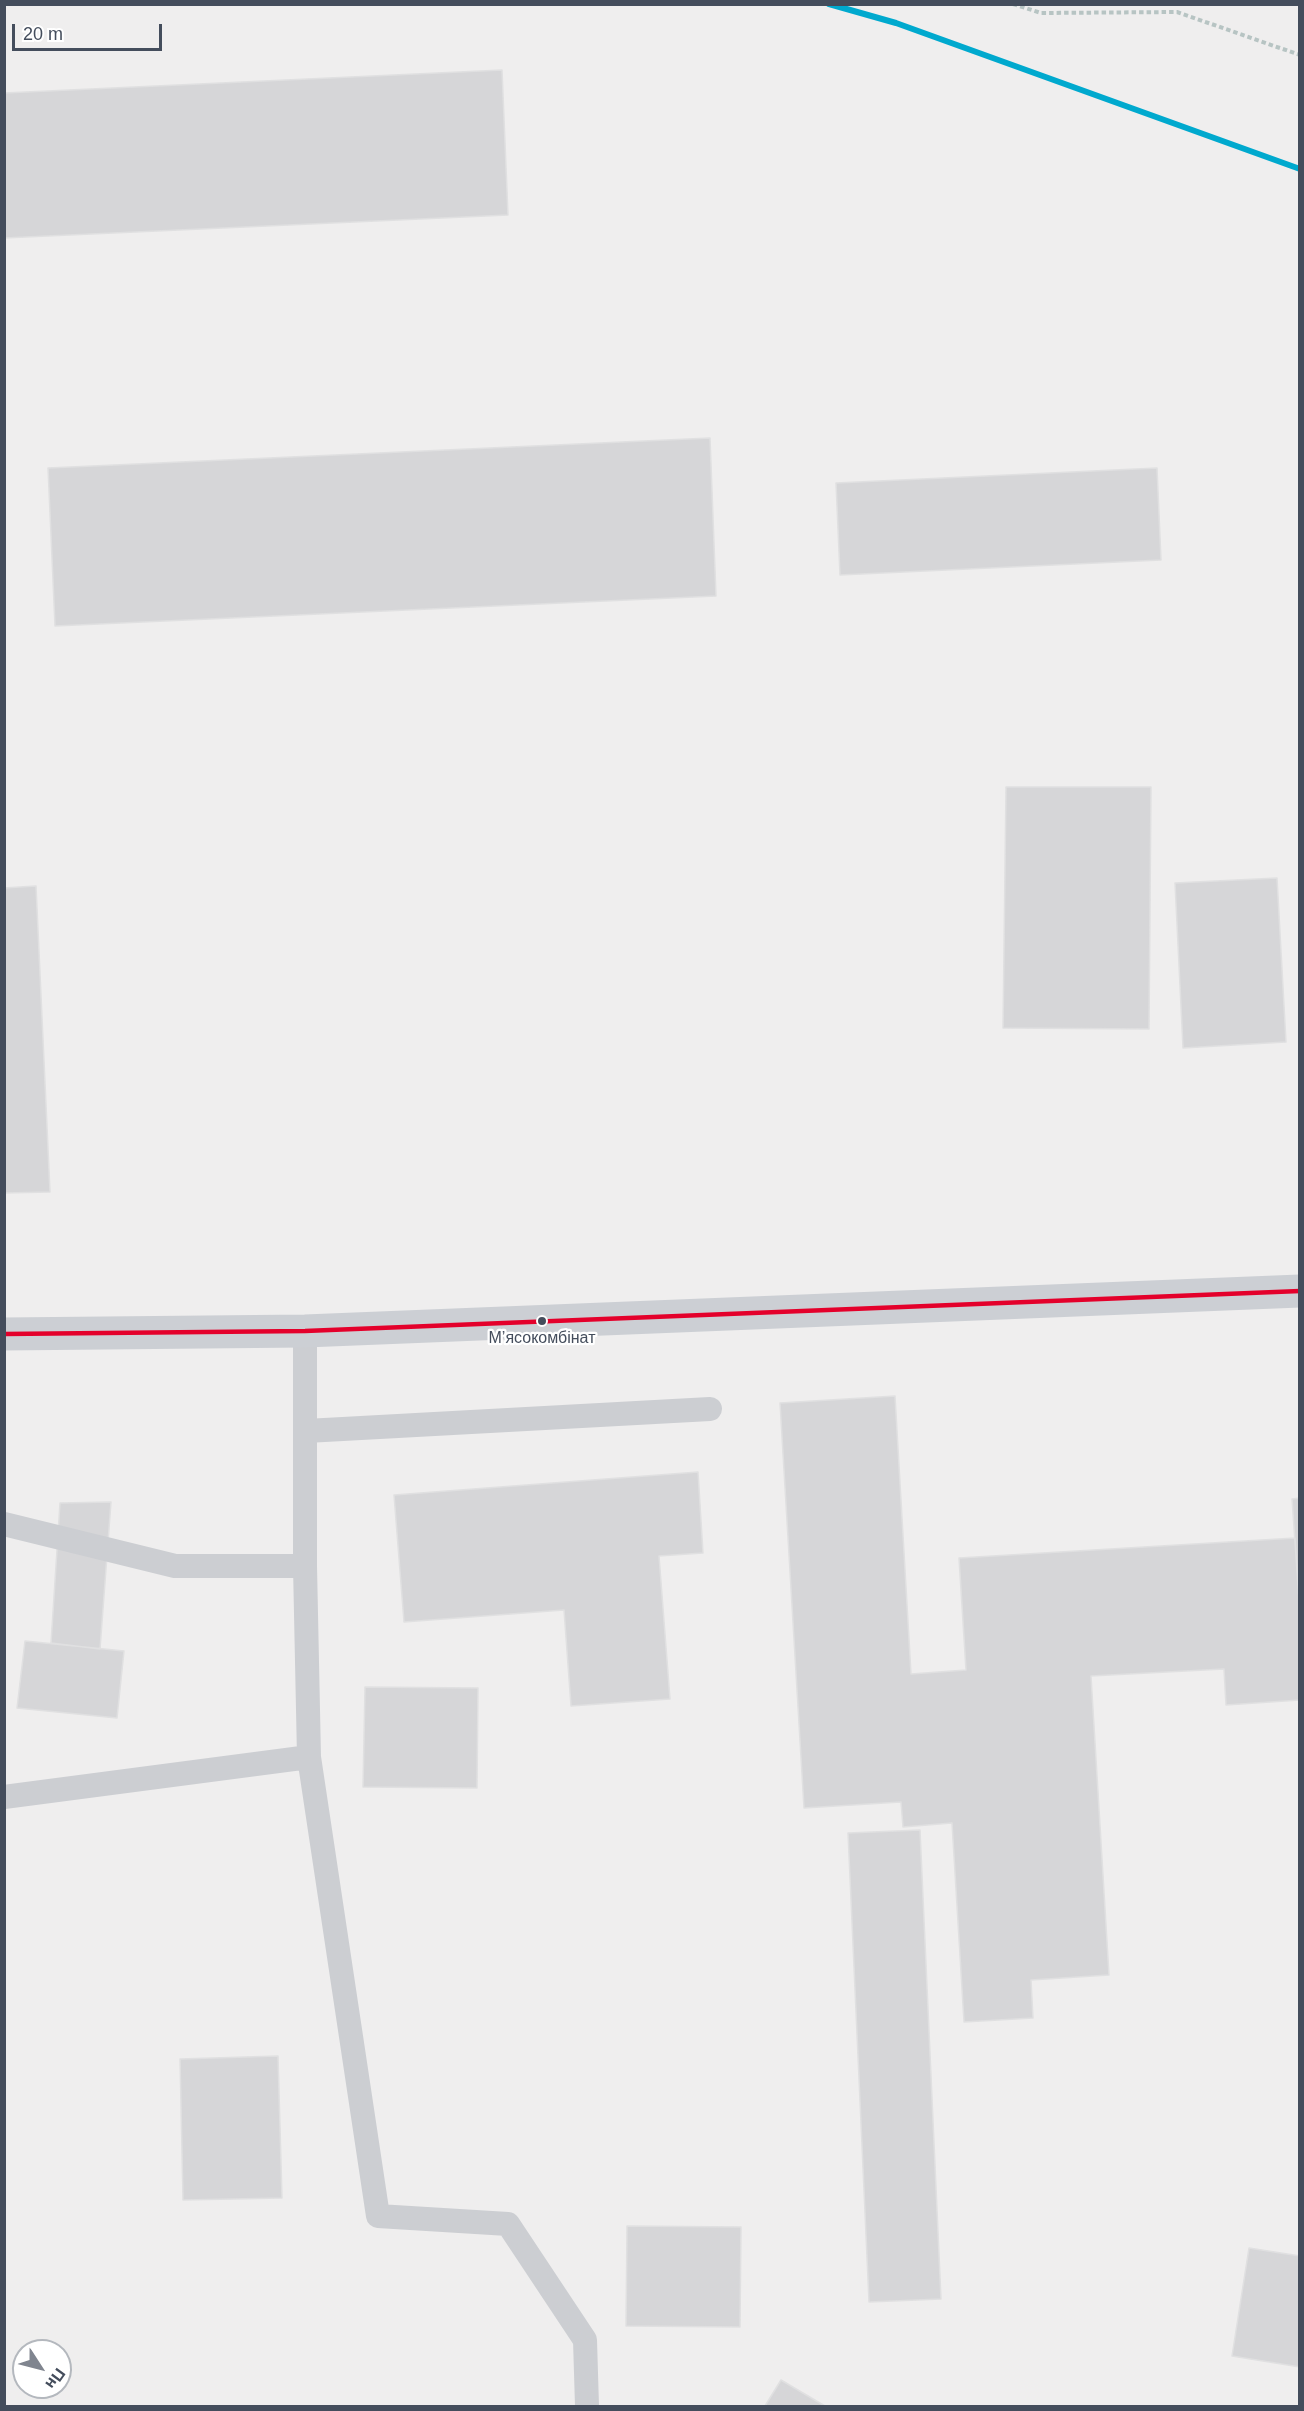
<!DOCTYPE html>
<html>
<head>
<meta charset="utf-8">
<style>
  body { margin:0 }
  #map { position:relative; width:1304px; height:2411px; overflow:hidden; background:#efeeee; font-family:Helvetica,sans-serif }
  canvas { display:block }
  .frame { position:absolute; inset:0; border:6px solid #444d5c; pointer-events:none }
  .north { position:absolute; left:12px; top:2339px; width:60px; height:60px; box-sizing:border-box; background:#fff; border:2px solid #b4b8be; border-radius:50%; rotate:126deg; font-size:16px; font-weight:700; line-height:24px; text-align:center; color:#444d5c }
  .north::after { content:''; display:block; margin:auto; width:21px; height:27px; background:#80858f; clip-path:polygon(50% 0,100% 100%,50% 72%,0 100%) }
  .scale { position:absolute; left:12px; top:24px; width:150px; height:27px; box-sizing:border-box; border:3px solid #444d5c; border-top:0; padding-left:8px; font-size:18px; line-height:21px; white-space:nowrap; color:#444d5c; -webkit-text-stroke:4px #fff; paint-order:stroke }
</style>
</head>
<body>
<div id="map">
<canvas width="1304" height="2411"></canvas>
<div class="frame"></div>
<div class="north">Пн</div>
<div class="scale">20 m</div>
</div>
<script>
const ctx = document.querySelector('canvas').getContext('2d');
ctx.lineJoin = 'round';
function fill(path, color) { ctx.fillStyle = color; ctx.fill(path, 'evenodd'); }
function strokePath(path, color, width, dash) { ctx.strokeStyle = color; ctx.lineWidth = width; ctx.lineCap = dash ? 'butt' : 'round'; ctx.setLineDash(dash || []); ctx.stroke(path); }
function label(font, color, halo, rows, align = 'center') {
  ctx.font = font + ' Helvetica,sans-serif'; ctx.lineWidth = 4.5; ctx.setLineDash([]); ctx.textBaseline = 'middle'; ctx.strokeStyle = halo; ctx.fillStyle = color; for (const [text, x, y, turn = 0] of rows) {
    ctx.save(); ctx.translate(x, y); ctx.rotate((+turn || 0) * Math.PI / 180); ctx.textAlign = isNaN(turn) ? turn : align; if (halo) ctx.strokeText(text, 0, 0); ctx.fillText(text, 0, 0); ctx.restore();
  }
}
const building = new Path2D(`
  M502,70L508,215L4,238V93Z
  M710,438L716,596L55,626L48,468Z
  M1157,468L1161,560L840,575L836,483Z
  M1006,787H1151L1149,1029L1003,1028Z
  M1277,878L1286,1042L1183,1048L1175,883Z
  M36,886L50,1192L4,1193V888Z
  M895,1396L911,1674L966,1670L959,1558L1295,1538L1300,1614V1700L1226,1705L1224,1669L1091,1676L1109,1975L1031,1980L1033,2018L964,2022L952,1823L903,1827L901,1802L804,1808L780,1403Z
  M698,1472L703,1553L659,1556L670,1699L571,1706L564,1610L404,1622L394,1495Z
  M1300,1498V1614L1292,1499Z
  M111,1502L100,1649L51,1643L60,1503Z
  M25,1641L124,1651L117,1718L17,1708Z
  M365,1687L478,1688L477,1788L363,1787Z
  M920,1830L941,2299L869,2302L848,1833Z
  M278,2056L282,2198L183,2200L180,2059Z
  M627,2226L741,2227L740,2327L626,2326Z
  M1249,2248L1300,2256V2367L1232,2356Z
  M781,2380L825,2406H765Z`);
const path = new Path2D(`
  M1013,4L1041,13L1177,12L1300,55`);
const lane = new Path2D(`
  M305,1331V1566L309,1757L378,2216L508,2224L585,2340L587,2406
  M306,1431L710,1409
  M4,1524L175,1566H305
  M4,1797L309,1757`);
const secondary = new Path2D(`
  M4,1334L305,1331L1300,1291`);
const bus1 = new Path2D(`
  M4,1334L305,1331L1300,1291`);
const rail1 = new Path2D(`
  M829,4L896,23L1300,169`);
const markers = [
  [542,1321,5,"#444d5c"]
];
const busNames = [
  ["М’ясокомбінат",542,1339]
];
fill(building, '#d6d6d8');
strokePath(building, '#e0e0e1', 1.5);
strokePath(path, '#b7c4c3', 4, [4.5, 3]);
strokePath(lane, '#ccced2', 24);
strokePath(secondary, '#cccfd4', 33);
strokePath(bus1, '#e4002b', 4.5);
strokePath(rail1, '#00a9ce', 6);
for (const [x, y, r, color] of markers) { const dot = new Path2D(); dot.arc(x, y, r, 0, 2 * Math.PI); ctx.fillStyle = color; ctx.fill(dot); strokePath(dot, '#fff', 2); }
label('16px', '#444d5c', '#fff', busNames);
</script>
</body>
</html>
